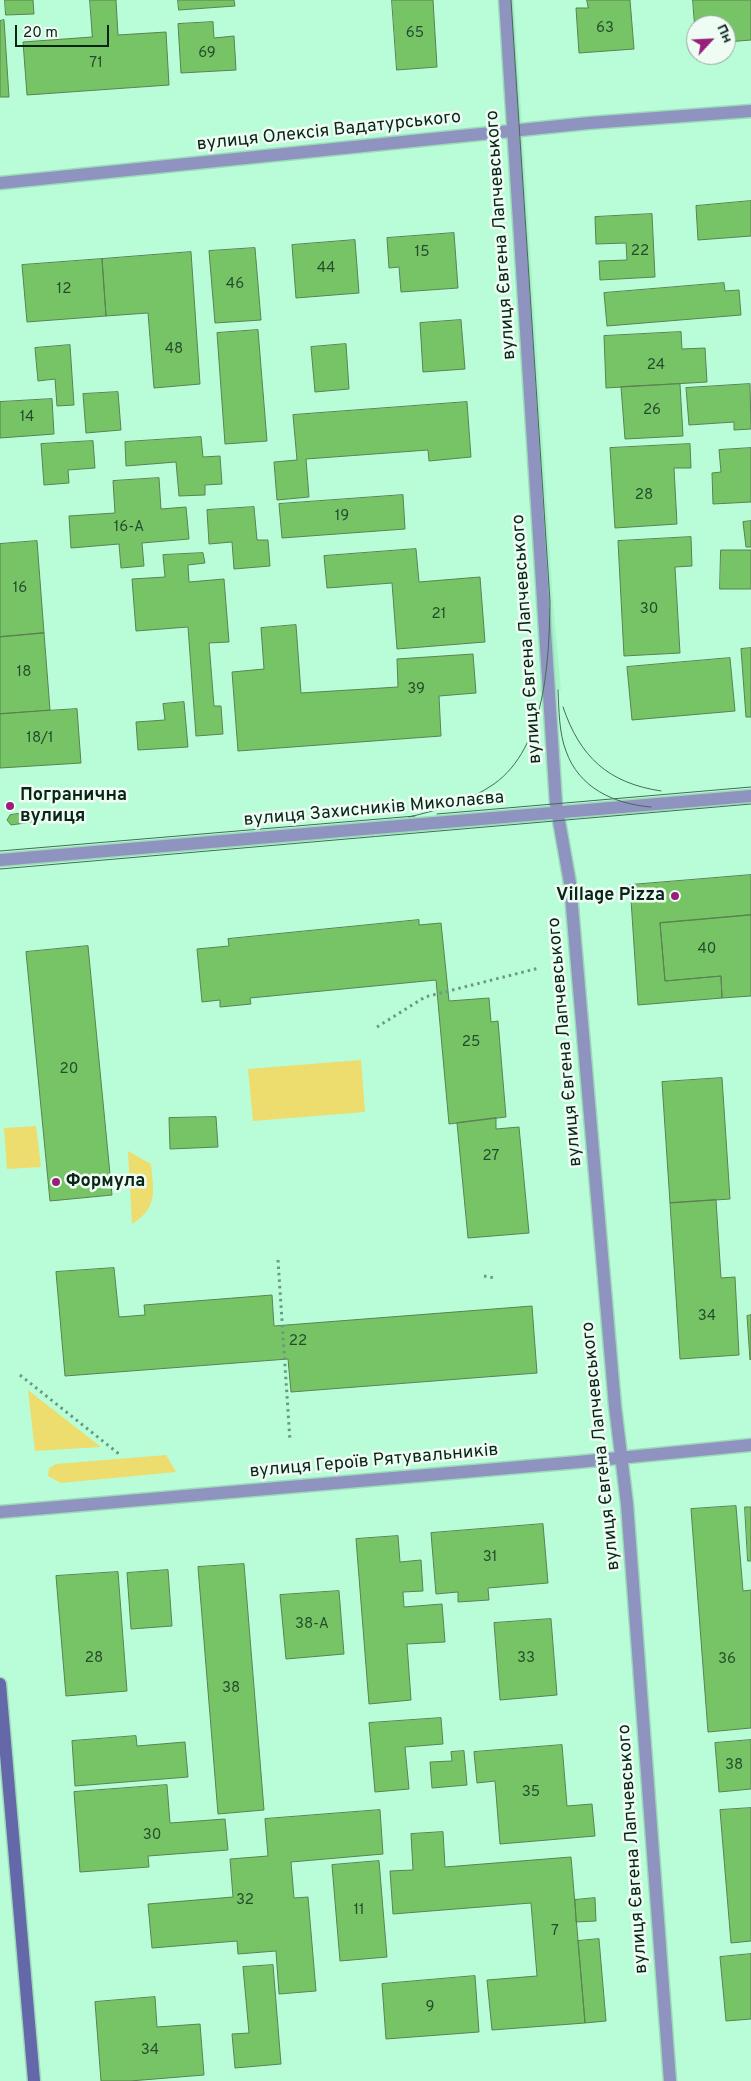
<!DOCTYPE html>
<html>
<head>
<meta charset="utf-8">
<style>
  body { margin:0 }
  #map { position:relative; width:751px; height:2081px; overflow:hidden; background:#b9fdd8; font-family:Overpass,sans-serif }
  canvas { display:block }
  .north { position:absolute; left:686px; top:15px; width:50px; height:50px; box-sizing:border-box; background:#effcf4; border:1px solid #93a69c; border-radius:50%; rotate:65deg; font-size:14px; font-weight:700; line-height:20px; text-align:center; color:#092518 }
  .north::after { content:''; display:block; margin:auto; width:18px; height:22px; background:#98207b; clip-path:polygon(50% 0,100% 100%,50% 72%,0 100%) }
  .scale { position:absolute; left:15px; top:25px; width:94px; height:22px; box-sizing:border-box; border:2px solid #092518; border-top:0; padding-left:6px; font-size:15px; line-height:18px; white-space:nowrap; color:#092518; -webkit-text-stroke:4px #effcf4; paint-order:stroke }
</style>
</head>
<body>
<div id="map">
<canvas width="751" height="2081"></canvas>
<div class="north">Пн</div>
<div class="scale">20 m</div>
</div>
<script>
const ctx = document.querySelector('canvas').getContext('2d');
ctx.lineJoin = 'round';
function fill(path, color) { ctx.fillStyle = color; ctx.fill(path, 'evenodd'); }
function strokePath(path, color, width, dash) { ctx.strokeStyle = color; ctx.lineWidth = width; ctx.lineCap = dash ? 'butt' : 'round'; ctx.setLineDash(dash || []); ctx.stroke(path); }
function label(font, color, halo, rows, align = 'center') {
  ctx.font = font + ' Overpass,sans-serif'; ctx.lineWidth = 5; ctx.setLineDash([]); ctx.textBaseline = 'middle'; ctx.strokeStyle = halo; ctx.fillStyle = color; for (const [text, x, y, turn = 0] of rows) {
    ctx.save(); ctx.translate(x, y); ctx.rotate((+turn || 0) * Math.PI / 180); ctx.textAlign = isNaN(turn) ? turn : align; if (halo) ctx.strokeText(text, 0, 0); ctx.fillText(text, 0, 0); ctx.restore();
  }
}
const built = new Path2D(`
  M508,0H514L553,602L561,690L545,693L539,691L544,673Z`);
const green = new Path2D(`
  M361,1060L365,1112L253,1121L248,1069Z
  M36,1126L41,1167L7,1169L4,1128Z
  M128,1151L151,1164C153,1191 159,1207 132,1224Z
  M28,1390L101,1447L35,1451Z
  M166,1455L176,1472L61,1483L48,1476L49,1468L56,1464Z`);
const building = new Path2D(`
  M5,0H33L34,14L6,15Z
  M90,0H116L118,35L166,32L169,85L27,95L23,42L92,37Z
  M178,0H234L235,6L179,10Z
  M392,0H433L437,67L397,70Z
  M587,0H630L634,49L579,53L576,8H588Z
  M693,0H751V40L726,42V25H696V43Z
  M4,20L9,97H0V21Z
  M213,22L214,38L234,36L236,70L181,73L178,24Z
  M751,201V236L698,240L696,206Z
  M652,214L655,277L600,280L599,261L627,260L626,243L596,244L595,217Z
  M454,233L458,288L401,292L399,267L389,268L387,238Z
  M355,240L359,293L296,298L292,245Z
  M255,248L261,320L215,323L209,251Z
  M191,252L200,384L154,388L148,313L106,316L102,259Z
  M102,259L106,316L27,322L22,265Z
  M724,283L725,291L739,290L741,315L607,326L604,293Z
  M461,320L465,369L423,372L420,323Z
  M258,330L267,441L225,444L217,333Z
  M681,332L682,349L705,348L707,382L606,388L604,336Z
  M346,344L349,389L315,392L311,347Z
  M70,345L74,405L57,406L55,379L38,381L35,348Z
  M680,384L683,436L625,439L621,387Z
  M750,384L751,429L734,430V422L689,425L686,388Z
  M118,392L121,430L86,433L83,394Z
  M52,399L54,434L0,438V402Z
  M467,402L471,457L429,461L428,450L306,459L309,497L277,500L274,462L297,460L293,415Z
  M201,437L203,457L220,456L222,484L205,485V495L179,496L176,462L126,466L125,442Z
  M93,441L95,468L68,470L69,483L44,485L41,444Z
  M690,444L691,468H674L677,524L615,528L610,448Z
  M751,448V502L713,504L712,473L721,472L719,450Z
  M159,478L161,509L186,507L189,539L142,543L144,566L121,568L119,544L71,548L69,516L115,513L113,481Z
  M403,495L405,529L282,538L279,504Z
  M254,507L257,540H268L270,566L234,569L232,542L209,544L207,510Z
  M751,521V547H746L743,522Z
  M691,537L692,566L675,567L680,653L624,656L618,541Z
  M37,541L44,633L0,637V544Z
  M416,549L419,582L480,577L485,642L397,649L392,583L327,588L324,556Z
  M721,550H751V589H720Z
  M203,553L205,563L188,565L189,582L224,579L229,642L209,643L214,706H221L223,734L196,736L188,627L136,631L132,579L165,577L163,555Z
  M296,625L301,693L398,687L397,659L473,654L476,693L439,696L441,736L238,751L232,672L264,669L261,628Z
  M44,633L50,710L0,714V637Z
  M751,648V717H746L741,649Z
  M730,658L735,711L632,720L627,667Z
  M184,702L188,747L138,750L136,722L165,720L163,704Z
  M77,709L81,763L0,768V714Z
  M31,812L35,817L32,822L11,825L7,820L10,815Z
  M751,875V915L660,923L665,981L721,976L722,998L638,1005L630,885Z
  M751,915V996L722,998L721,976L665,981L660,923Z
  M419,920V925L441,923L449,1001L489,998L491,1022L498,1021L506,1117L449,1124L436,980L250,998L251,1004L220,1007V1000L202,1002L197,949L229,946L228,939Z
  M88,946L112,1195L50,1201L26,952Z
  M722,1078L730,1199L670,1203L662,1082Z
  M216,1117L218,1147L170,1149L169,1118Z
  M496,1118V1129L519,1127L529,1233L468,1238L457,1123Z
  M716,1200L721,1278L735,1277L739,1355L680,1359L670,1203Z
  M114,1268L119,1317L145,1315L144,1305L272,1295L274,1326L532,1306L537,1373L291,1392L288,1359L65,1376L56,1272Z
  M751,1315V1359L750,1360L747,1316Z
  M736,1506L743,1591L751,1590V1728L708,1732L691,1509Z
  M745,1507H751V1561H748Z
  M543,1524L548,1583L488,1588L489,1600L458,1602V1592L436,1594L431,1533Z
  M398,1536L400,1562L421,1560L423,1591L403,1592L404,1607L442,1604L445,1642L407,1644L411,1700L369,1704L356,1539Z
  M244,1564L264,1810L218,1814L198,1567Z
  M168,1570L172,1626L131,1629L127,1573Z
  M118,1572L127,1691L66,1696L56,1576Z
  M339,1591L344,1654L286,1659L280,1595Z
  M551,1619L557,1695L500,1700L494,1623Z
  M441,1718L443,1744L405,1747L409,1789L375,1792L369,1723Z
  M136,1736L137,1746L185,1742L188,1777L75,1786L72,1741Z
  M751,1740V1789L719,1792L715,1743Z
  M562,1745L567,1806L592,1804L595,1836L500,1844L495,1781L477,1783L474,1752Z
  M464,1751L467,1785L432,1788L430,1762L452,1761L451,1752Z
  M167,1785L170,1823L225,1819L228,1850L148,1856L149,1867L80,1872L74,1792Z
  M751,1808V1941L731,1943L720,1810Z
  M380,1810L383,1854L291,1862L294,1898L308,1897L316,1991L279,1994L276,1951L238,1954L237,1941L152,1948L148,1904L233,1897L230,1859L268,1856L265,1819Z
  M443,1832L445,1867L571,1857L585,2023L492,2030L487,1980L537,1976L531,1903L393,1914L390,1871L413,1870L411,1834Z
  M379,1861L387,1957L340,1961L332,1865Z
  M595,1898L596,1921L576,1922L575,1900Z
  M599,1939L606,2021L585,2023L578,1941Z
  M751,1954V2019L726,2021L720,1957Z
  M273,1965L281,2064L235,2068L232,2034L249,2033L243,1967Z
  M475,1976L479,2032L386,2039L382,1984Z
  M155,1997L157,2027L200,2024L204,2075L130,2081H101L95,2002Z`);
const path = new Path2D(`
  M377,1027L425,997L539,968
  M278,1260L290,1441
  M484,1276L495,1278
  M20,1375L119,1454`);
const street = new Path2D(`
  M505,0L556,804L570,883L615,1406L627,1504L670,2081
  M0,183L589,123L751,111
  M0,860L751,796
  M0,1512L578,1462L751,1445`);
const secondary = new Path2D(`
  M0,1684L34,2081`);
const tram = new Path2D(`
  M558,690C559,710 559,733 566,751C579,788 614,804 651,807
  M563,707C580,757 608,783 661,791
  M437,814L751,787
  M409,817C438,810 468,802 494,784C546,747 549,660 550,602L511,0
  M0,851L415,816
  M0,869L751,804`);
const markers = [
  [10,806,5,"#98207b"],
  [675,896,5,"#98207b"],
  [56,1182,5,"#98207b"]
];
const numberNames = [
  ["63",605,29],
  ["65",415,34],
  ["69",207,54],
  ["71",96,64],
  ["22",640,252],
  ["15",422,253],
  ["44",326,269],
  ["46",235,285],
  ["12",64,290],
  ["48",174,350],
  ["24",656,366],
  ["26",652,411],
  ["14",27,418],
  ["28",644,496],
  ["19",342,517],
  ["16-А",129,528],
  ["16",20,589],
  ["30",649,610],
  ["21",439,615],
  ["18",24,673],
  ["39",416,690],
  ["18/1",40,739],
  ["40",707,950],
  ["25",471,1043],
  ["20",69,1070],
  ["27",491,1157],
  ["34",707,1317],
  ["22",298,1342],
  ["31",490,1558],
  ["38-А",312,1625],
  ["28",94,1659],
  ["33",526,1659],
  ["36",727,1660],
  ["38",231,1689],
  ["38",734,1766],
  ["35",531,1793],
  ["30",152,1836],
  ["32",245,1901],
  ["11",359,1911],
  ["7",555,1932],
  ["9",430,2008],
  ["34",150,2051]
];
const streetNames = [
  ["вулиця Олексія Вадатурського",329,132,-6],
  ["вулиця Євгена Лапчевського",502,235,-94],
  ["вулиця Євгена Лапчевського",528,639,-94],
  ["вулиця Захисників Миколаєва",374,810,-5],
  ["вулиця Євгена Лапчевського",566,1042,-95],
  ["вулиця Євгена Лапчевського",602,1446,-96],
  ["вулиця Героїв Рятувальників",374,1462,-5],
  ["вулиця Євгена Лапчевського",634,1849,-94]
];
const poiNames = [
  ["Погранична",20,796],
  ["вулиця",20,817],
  ["Village Pizza",665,896,"right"],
  ["Формула",66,1182]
];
fill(built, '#a8f4ca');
fill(green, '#eddc6e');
fill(building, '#77c467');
strokePath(building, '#5a8252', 1);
strokePath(street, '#9ddab9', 15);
strokePath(secondary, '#9ddab9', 15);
strokePath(path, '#689a80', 3, [2.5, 4]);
strokePath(street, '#8f93c0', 12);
strokePath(secondary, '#6468a9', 12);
strokePath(tram, '#436c57', 1);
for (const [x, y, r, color] of markers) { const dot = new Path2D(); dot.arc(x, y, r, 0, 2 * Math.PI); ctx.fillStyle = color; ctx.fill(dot); strokePath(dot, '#effcf4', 2); }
label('15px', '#244d2c', null, numberNames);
label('18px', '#092518', '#effcf4', streetNames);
label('bold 18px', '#092518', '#effcf4', poiNames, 'left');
</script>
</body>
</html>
